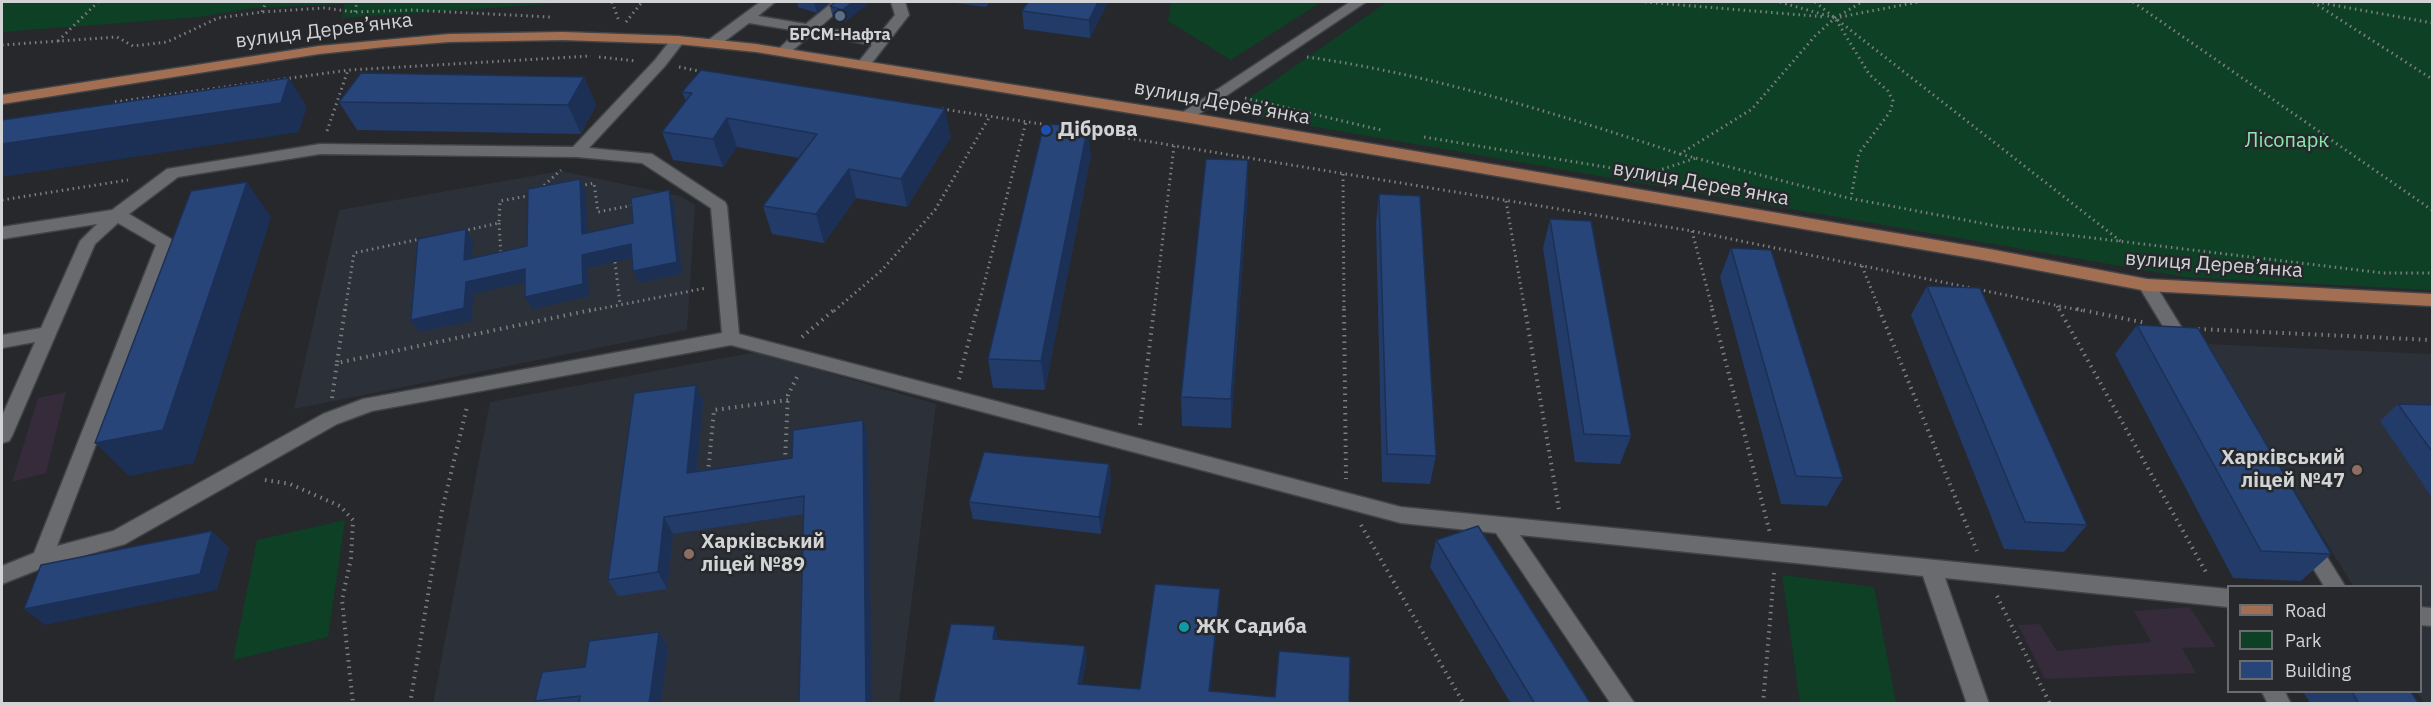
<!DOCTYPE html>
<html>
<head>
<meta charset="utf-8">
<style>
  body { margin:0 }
  #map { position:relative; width:2434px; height:705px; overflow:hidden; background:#26282b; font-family:"IBM Plex Sans",sans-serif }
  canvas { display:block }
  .frame { position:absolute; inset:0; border:3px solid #d1d3d5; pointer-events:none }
  .legend { position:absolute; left:2227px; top:585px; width:195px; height:108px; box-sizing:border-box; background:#26282b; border:2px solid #6a6c6f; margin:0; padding:8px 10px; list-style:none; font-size:18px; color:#d1d3d5 }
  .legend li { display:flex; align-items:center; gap:12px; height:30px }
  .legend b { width:30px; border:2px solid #6a6c6f }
</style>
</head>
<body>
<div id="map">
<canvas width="2434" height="705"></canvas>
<div class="frame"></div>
<ul class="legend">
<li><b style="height:8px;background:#a26f53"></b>Road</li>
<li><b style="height:16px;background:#0e4025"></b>Park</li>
<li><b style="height:16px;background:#28457a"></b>Building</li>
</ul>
</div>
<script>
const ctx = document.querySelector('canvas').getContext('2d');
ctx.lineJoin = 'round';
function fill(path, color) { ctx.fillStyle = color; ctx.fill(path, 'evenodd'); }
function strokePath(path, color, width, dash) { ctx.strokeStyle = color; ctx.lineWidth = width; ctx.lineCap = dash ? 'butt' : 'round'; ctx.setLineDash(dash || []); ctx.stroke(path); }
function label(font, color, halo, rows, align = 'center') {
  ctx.font = font + ' "IBM Plex Sans",sans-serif'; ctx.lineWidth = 5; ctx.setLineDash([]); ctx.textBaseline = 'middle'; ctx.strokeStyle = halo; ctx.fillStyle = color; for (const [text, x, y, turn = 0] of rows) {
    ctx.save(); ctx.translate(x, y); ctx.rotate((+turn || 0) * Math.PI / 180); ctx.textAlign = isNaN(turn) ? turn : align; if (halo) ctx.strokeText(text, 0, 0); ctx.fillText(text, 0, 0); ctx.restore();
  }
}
const industrial = new Path2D(`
  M66,392L46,473L12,482L38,398Z
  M2190,607L2216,647L2182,648L2196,673L2045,679L2018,625L2040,624L2057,651L2151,642L2134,611Z`);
const built = new Path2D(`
  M561,171L680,196L695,205L687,330L294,409L339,210Z
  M2205,344L2432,354V703H2424L2417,692H2420V586H2353Z
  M756,352L936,404L899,703L433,704L490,402Z`);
const green = new Path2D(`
  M2,2H577L342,18L344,4L253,8L199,17L2,32Z
  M1171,2H1321L1231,60L1168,21Z
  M1387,2H2432V290L2184,277L1229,112Z
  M345,520L328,637L233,660L257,540Z
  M1782,575L1874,587L1896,703H1800Z`);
const pathFar1 = new Path2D(`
  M612,2L619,21
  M1645,2L1826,17
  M1780,2L1835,18L2123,243
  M1815,2L1835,18L1869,74L1888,91L1893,101L1890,112L1859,153L1851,198
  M2133,2L2432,210
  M2313,2L2432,79
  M2317,2L2432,23
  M262,12L266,2
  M355,12L357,2
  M1840,17L1918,2
  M626,22L642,2
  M58,41L98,2
  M2,45L117,37L133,46L167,42L218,18L262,12L324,8L355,12L411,10L550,17
  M599,57L636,61
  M1307,57C1435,75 1557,114 1680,154L1752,109L1815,36L1835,18L1862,2
  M679,67L704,72
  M1245,98L1381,130
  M115,102L349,70L591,56
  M942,109L1048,125
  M327,131L348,70
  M1085,131L1692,231L2084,311
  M1424,137L1648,174L1696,158
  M1680,154L1848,198L2002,227L2383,273H2432
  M1343,174L1344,311
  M580,186L594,183L598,212L634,205
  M540,189L561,170
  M2,200L128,180
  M1506,201L1525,311
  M499,223L501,256
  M463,231L499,223L500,201L532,195
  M1692,231L1713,311
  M615,262L620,304
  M1862,266L1880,311
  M2057,306L2060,311
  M345,311L354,253L420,239
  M589,311L706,288
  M834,311L882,270L935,210L990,116
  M977,311L1026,122
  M1154,311L1174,146`);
const path = new Path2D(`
  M345,309L337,363L596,309
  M1344,309L1346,479
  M1525,309L1559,510
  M1712,309L1770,533
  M1879,309L1977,551
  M2059,309L2207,574
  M2077,309L2146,323
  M2198,329L2432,340
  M802,337L835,309
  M959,379L977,309
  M332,398L337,363
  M1140,425L1154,309
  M785,461L788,395L798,375
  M708,473L714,410L788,400
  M265,480L290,484L340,506L353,520L351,558L342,600L353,704
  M1361,525L1464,704
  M1997,596L2050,704
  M410,704L442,510L467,407
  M1763,704L1774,573`);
const minor = new Path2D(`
  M760,2H775L758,16L806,24L833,2H848L820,27L877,37L895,15L891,2H905L909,15L868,68L863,69L856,65L872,45L812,34L787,55L782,56L775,52L798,31L749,23L717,47H707L705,44L707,41Z
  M1350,2H1366L1190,120H1180L1177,117L1180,114Z
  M678,36L685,40L665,66L589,148L652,154L725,202L727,206L739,334L1401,507L2228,589V607L1945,578L1989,704H1967L1923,576L1520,535L1635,704H1611L1496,533L1401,523L731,345L372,411L337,424L125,544L45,567L2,584V566L34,553L156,245L118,223L95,244L12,436L9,441L2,443V416L35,342L2,348V335L41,328L80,241L97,224L2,239V227L112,210L167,169L173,168L320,144L573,147L655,60L673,37ZM320,154L577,157L642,163L711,208L722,333L363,399L323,414L113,531L57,546L173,243L171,239L129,214L178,177Z
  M2147,279L2153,281L2190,341L2193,346L2190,351L2184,353L2178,351L2138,285L2141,281Z
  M2307,533L2314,536L2345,586H2324L2297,542L2300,536Z
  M2420,607L2432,608V626L2420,625Z
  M2262,692H2285L2291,704H2268Z`);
const major = new Path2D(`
  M563,32L678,36L756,44L1185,112L1989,249L2147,279L2432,294V306L2147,291L1989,261L1185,122L756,52L678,44L563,40L449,42L385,47L319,54L2,104V95L319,46L449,34Z`);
const wall = new Path2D(`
  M797,2H830L817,13L798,7Z
  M835,2H870L845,22L833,18L830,6Z
  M955,2H990L986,7L955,3Z
  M1108,2L1090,38L1024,29L1022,11Z
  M584,77L596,105L581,134L357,130L339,102Z
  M682,92L951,137L907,207L856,198L824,243L772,234L763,206L799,158L737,147L723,167L673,160L662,132L686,101Z
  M1091,155L1045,390L993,388L988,359Z
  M1248,160V189L1231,428L1182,426L1181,397Z
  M1379,194L1436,456L1430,484L1382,482L1376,223Z
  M1550,219L1631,436L1620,464L1575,462L1543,248Z
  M1731,248L1843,478L1827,506L1781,504L1720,277Z
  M1927,286L2087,525L2064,552L2004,549L1911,315Z
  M2137,325L2331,554L2301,581L2233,578L2115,354Z
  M696,385L703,402L697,472L792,458L863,420L868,438L804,514L673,534L667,589L618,596L608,580Z
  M2398,404L2433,405V499L2380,421Z
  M1109,464L1111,481L1101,534L973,519L969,502Z
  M1436,540L1591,704H1511L1430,567Z
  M659,632L668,647L661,704H537L535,701L585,667Z
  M2303,692H2411L2419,704H2311Z`);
const shadedWall = new Path2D(`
  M814,2H830L817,13Z
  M853,2H870L845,22L842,10Z
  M1098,2H1108L1090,38L1089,20Z
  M584,77L596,105L581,134L568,105Z
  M289,78L307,107L299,132L2,177V144Z
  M945,109L951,137L907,207L901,179Z
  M727,118L737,147L723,167L713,139Z
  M1088,126L1091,155L1045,390L1041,361Z
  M1248,160V189L1231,428V399Z
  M849,169L856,198L824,243L816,214Z
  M580,179L586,191L588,247L582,234Z
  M247,182L271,217L194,463L129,476L95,443Z
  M669,190L674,203L682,274L639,283L633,271Z
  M466,229L473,241L471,272L464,260Z
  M631,244L637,257L588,268L589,296L532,309L525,297L582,255Z
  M525,269L532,281L473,294L472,321L419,332L411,320L466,282Z
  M696,385L703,402L695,490L687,473Z
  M863,420L868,438L872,704H866Z
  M1109,464L1111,481L1101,534L1099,517Z
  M664,517L673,534L667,589L658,572Z
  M212,531L229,548L217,590L45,625L24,609Z
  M1220,589V601L1209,703V691Z
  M995,626L998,638L996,651L993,639Z
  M659,632L668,647L661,704H649Z
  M1085,646L1087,658L1080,695L1078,684Z`);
const building = new Path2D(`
  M835,2H853L842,10L830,6Z
  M1028,2H1098L1089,20L1022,11Z
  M701,70L945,109L901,179L849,169L816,214L763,206L817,134L727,118L713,139L662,132L692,93L682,92Z
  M361,73L584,77L568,105L339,102Z
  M289,78L281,103L2,144V120Z
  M1044,124L1088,126L1041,361L988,359Z
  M1206,159L1248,160L1231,399L1181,397Z
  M580,179L582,234L633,223L631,198L669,190L677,262L633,271L631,244L582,255L583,284L525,297V269L466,282L464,308L411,320L418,239L466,229L464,260L527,246L528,189Z
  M247,182L163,430L95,443L191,191Z
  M1379,194L1420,196L1436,456L1387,454Z
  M1550,219L1591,221L1631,436L1584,434Z
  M1731,248L1771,250L1843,478L1796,476Z
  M1927,286L1980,288L2087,525L2025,522Z
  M2137,325L2198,328L2331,554L2261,551Z
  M696,385L687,473L792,458L793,430L863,420L866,704H799L804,496L664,517L658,572L608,580L634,393Z
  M2398,404L2433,405V453Z
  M984,452L1109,464L1099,517L969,502Z
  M1478,526L1591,704H1535L1436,540Z
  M212,531L200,574L24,609L41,565Z
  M1155,584L1220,589L1209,691L1275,697L1279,651L1350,657L1349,704H933L951,624L995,626L993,639L1085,646L1078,684L1140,689Z
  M659,632L649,704H579L580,696L535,701L542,672L585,667L589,641Z
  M2352,692H2411L2419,704H2359Z`);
const markers = [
  [840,16,6,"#5c6f8a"],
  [1046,130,6,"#1a4fb4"],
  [2357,470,6,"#8d6e63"],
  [689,554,6,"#8d6e63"],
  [1184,627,6,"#0f9aa8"]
];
const farPoinames = [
  ["БРСМ-Нафта",840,35]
];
const streetNames = [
  ["вулиця Дерев’янка",324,31,-7],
  ["вулиця Дерев’янка",1222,103,10],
  ["вулиця Дерев’янка",1701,184,10],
  ["вулиця Дерев’янка",2214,265,4]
];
const poiNames = [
  ["Діброва",1058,130],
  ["Харківський",2345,458,"right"],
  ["ліцей №47",2345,481,"right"],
  ["Харківський",701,542],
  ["ліцей №89",701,565],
  ["ЖК Садиба",1196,627]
];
const parkNames = [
  ["Лісопарк",2287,141]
];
fill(industrial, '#352b3b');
fill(built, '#2c3139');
fill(green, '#0e4025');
strokePath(minor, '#414346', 3);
strokePath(major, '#414346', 3);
strokePath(pathFar1, '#7c7e80', 3, [1.5, 4]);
strokePath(path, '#7c7e80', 4, [1.5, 5]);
fill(minor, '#696b6f');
fill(major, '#a26f53');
fill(wall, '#223b69');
fill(shadedWall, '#1c3055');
fill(building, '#28457a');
strokePath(building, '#1c3055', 1.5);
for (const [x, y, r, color] of markers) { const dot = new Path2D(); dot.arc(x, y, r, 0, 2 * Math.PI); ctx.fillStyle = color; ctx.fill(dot); strokePath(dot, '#26282b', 2); }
label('bold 16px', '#d1d3d5', '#26282b', farPoinames);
label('20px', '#d1d3d5', '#26282b', streetNames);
label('bold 20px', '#d1d3d5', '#26282b', poiNames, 'left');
label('20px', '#88e9ab', '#26282b', parkNames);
</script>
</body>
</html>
